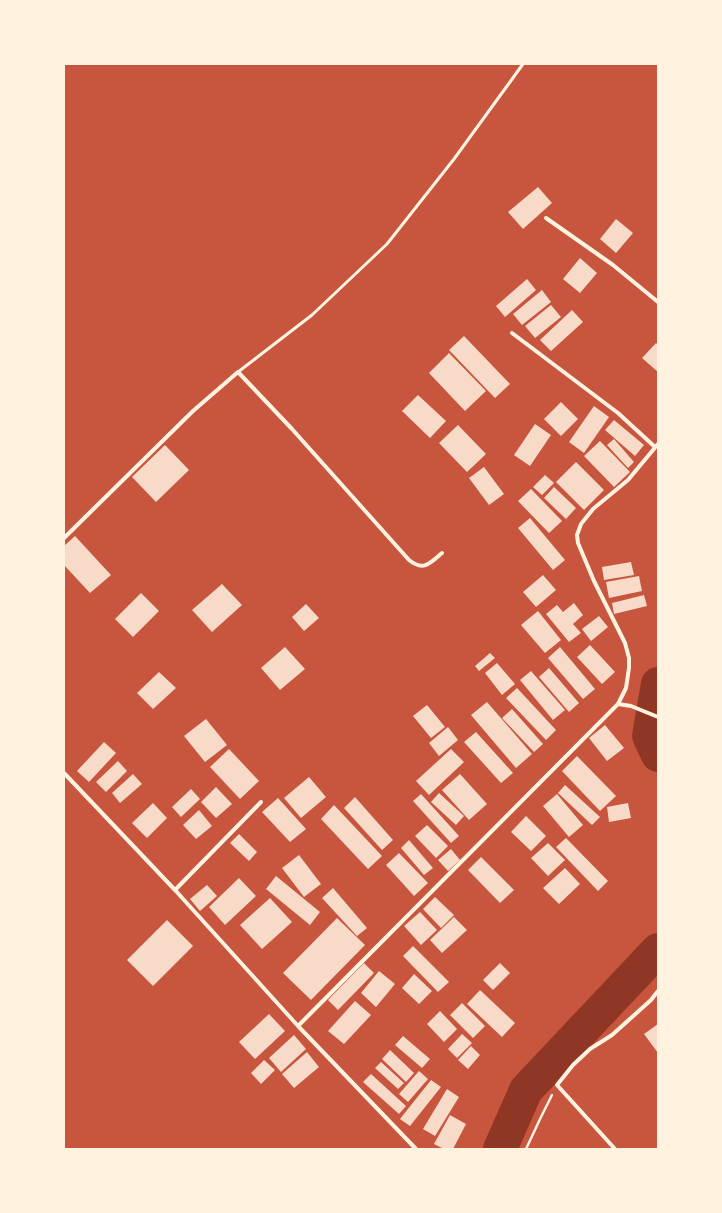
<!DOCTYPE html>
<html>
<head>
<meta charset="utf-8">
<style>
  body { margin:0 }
  #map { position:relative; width:722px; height:1213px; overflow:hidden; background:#c8553d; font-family:Raleway,sans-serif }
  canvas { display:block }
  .frame { position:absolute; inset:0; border:65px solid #fff3e0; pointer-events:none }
</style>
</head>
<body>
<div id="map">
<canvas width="722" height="1213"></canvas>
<div class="frame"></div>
</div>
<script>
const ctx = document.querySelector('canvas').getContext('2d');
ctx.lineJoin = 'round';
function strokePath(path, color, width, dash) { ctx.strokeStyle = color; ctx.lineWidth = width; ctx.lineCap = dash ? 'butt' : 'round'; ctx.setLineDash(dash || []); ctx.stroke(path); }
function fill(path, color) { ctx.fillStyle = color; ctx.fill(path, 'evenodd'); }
const river = new Path2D(`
  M658,684L649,736L658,755
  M500,1149L526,1090L658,950`);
const building = new Path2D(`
  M538,187L552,203L523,229L508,212Z
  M616,219L633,233L616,253L600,239Z
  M580,258L597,273L580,293L563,279Z
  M527,279L536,290L505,317L496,306Z
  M542,290L551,302L522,325L513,314Z
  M551,305L561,317L535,338L525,326Z
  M572,310L583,322L551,351L540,340Z
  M464,336L510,384L495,398L449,350Z
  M656,343L658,345V372L642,358Z
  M449,353L486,391L465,411L429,373Z
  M418,395L446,421L430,438L402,411Z
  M561,402L578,419L561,436L544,419Z
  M594,406L609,417L584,453L569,442Z
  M614,420L644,445L635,456L605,430Z
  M535,424L551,435L530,466L514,455Z
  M458,425L486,454L467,472L439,443Z
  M614,439L634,462L628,468L607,445Z
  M600,441L630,472L614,487L584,456Z
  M165,445L189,470L156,502L132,477Z
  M576,462L604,490L584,510L556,482Z
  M484,467L504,494L489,505L469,478Z
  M545,475L554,483L542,495L533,487Z
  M554,487L576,508L566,519L544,498Z
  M531,489L562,521L549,533L518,501Z
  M530,518L565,560L553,570L518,528Z
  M75,536L111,575L90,593L64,565V546Z
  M631,562L634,575L604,580L602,567Z
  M543,575L556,590L536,607L523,592Z
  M639,576L642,591L609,598L606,582Z
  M222,584L242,605L212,632L192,610Z
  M141,593L159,611L133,637L115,619Z
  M644,595L647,606L614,614L612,603Z
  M574,603L583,615L573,624L581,633L569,642L546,614L557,605L563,612Z
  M306,604L319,618L304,631L292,617Z
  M538,611L561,640L545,653L521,625Z
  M599,616L608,627L591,641L582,629Z
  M590,645L615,672L602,684L577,657Z
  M285,647L305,669L280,690L261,668Z
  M560,647L595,689L583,699L548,658Z
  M490,653L495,658L479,671L475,666Z
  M497,663L515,684L502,695L485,673Z
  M549,668L579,703L569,712L539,677Z
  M531,671L565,710L553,720L520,680Z
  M159,672L176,688L153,709L137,693Z
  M517,688L556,730L546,740L506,698Z
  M487,702L532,754L516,768L471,715Z
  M427,705L445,727L431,738L413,716Z
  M512,709L543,744L534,752L502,718Z
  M206,719L227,745L205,762L184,736Z
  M605,725L624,748L607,761L589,738Z
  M448,727L458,740L439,756L429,743Z
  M476,732L513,773L501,783L464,742Z
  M104,742L116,753L89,782L77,771Z
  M229,749L259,781L240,799L210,767Z
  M451,749L464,762L429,795L416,781Z
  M577,756L616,796L600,811L562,771Z
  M118,761L127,771L106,792L96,782Z
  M133,774L142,784L120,803L112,793Z
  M460,774L487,804L469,820L442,790Z
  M309,777L326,797L301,818L284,798Z
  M565,785L600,817L592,825L558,793Z
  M216,787L232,804L216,818L201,802Z
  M191,789L200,799L181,817L172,807Z
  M439,793L464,816L456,825L431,802Z
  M421,794L459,836L451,843L413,801Z
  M557,794L583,825L569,837L543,806Z
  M355,797L393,840L382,850L344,808Z
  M278,798L306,829L290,842L262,812Z
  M153,803L167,818L147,838L132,823Z
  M628,803L631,818L609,822L607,807Z
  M334,805L382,856L368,869L321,819Z
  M199,810L212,826L196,839L183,825Z
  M526,816L546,836L531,851L511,832Z
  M427,825L448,846L436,858L415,836Z
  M239,834L257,852L249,861L230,843Z
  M566,838L608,881L598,891L556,847Z
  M409,840L433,868L424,875L401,848Z
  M548,843L565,860L548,876L531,858Z
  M451,849L460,860L448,871L438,860Z
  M399,853L428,883L414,896L386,865Z
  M299,855L321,884L304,897L282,868Z
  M481,857L514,890L500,903L468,870Z
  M565,868L580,884L559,904L543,888Z
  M276,876L320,912L310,925L266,889Z
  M239,878L256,896L225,925L209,907Z
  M207,885L217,896L200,911L190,899Z
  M333,888L367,928L357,936L322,898Z
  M435,897L454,915L441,928L423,909Z
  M270,898L292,922L262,949L240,925Z
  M420,912L437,930L421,945L404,926Z
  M454,917L467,930L442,953L430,940Z
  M337,918L365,945L311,1000L283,973Z
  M167,920L193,946L153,986L127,960Z
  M413,946L449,982L438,992L403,956Z
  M364,963L374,973L338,1010L328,1000Z
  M500,963L510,973L493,990L483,980Z
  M379,971L395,984L376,1007L361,993Z
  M414,974L432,991L419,1004L402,988Z
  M480,990L515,1023L502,1037L467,1004Z
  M355,1001L371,1015L344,1044L328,1031Z
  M462,1003L485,1026L473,1038L450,1015Z
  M440,1011L457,1029L444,1042L427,1024Z
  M269,1014L285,1031L255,1059L239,1042Z
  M658,1024V1053L644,1034Z
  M462,1034L472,1043L457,1058L448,1049Z
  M294,1035L306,1049L281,1072L269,1058Z
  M403,1036L430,1059L422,1068L395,1045Z
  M471,1046L480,1055L468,1069L458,1060Z
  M390,1050L414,1073L406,1082L382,1059Z
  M307,1052L319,1067L294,1088L282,1074Z
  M264,1060L275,1070L261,1084L251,1073Z
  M381,1062L404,1083L398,1089L375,1068Z
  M419,1071L428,1079L408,1102L399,1094Z
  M371,1074L406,1106L399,1114L363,1082Z
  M431,1080L441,1087L410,1126L400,1119Z
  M447,1089L459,1097L435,1136L423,1129Z
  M450,1115L466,1124L453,1149H444L434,1144Z`);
const path = new Path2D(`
  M526,1149L541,1117L552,1095`);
const service = new Path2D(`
  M238,372L312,315L387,244L454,159L523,64`);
const minor = new Path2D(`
  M546,218L613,265L658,302
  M512,333L618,413L655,447
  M64,538L193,411L238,372L292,429L409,560C424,572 430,563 442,553
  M618,704L631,706L658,717
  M64,773L175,890L298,1026L416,1149
  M175,890L261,802
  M298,1026L618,704L626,688L629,668V658L625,643L594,581L578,543L577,535L581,524L593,509L628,480L658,444
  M615,1149L557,1085L573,1065L590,1049L612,1035L651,1000L658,991`);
strokePath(river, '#8f3625', 34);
fill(building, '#f7dbc8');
strokePath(path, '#fff3e0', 2.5);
strokePath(service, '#fff3e0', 3);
strokePath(minor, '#fff3e0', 4);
</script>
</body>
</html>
